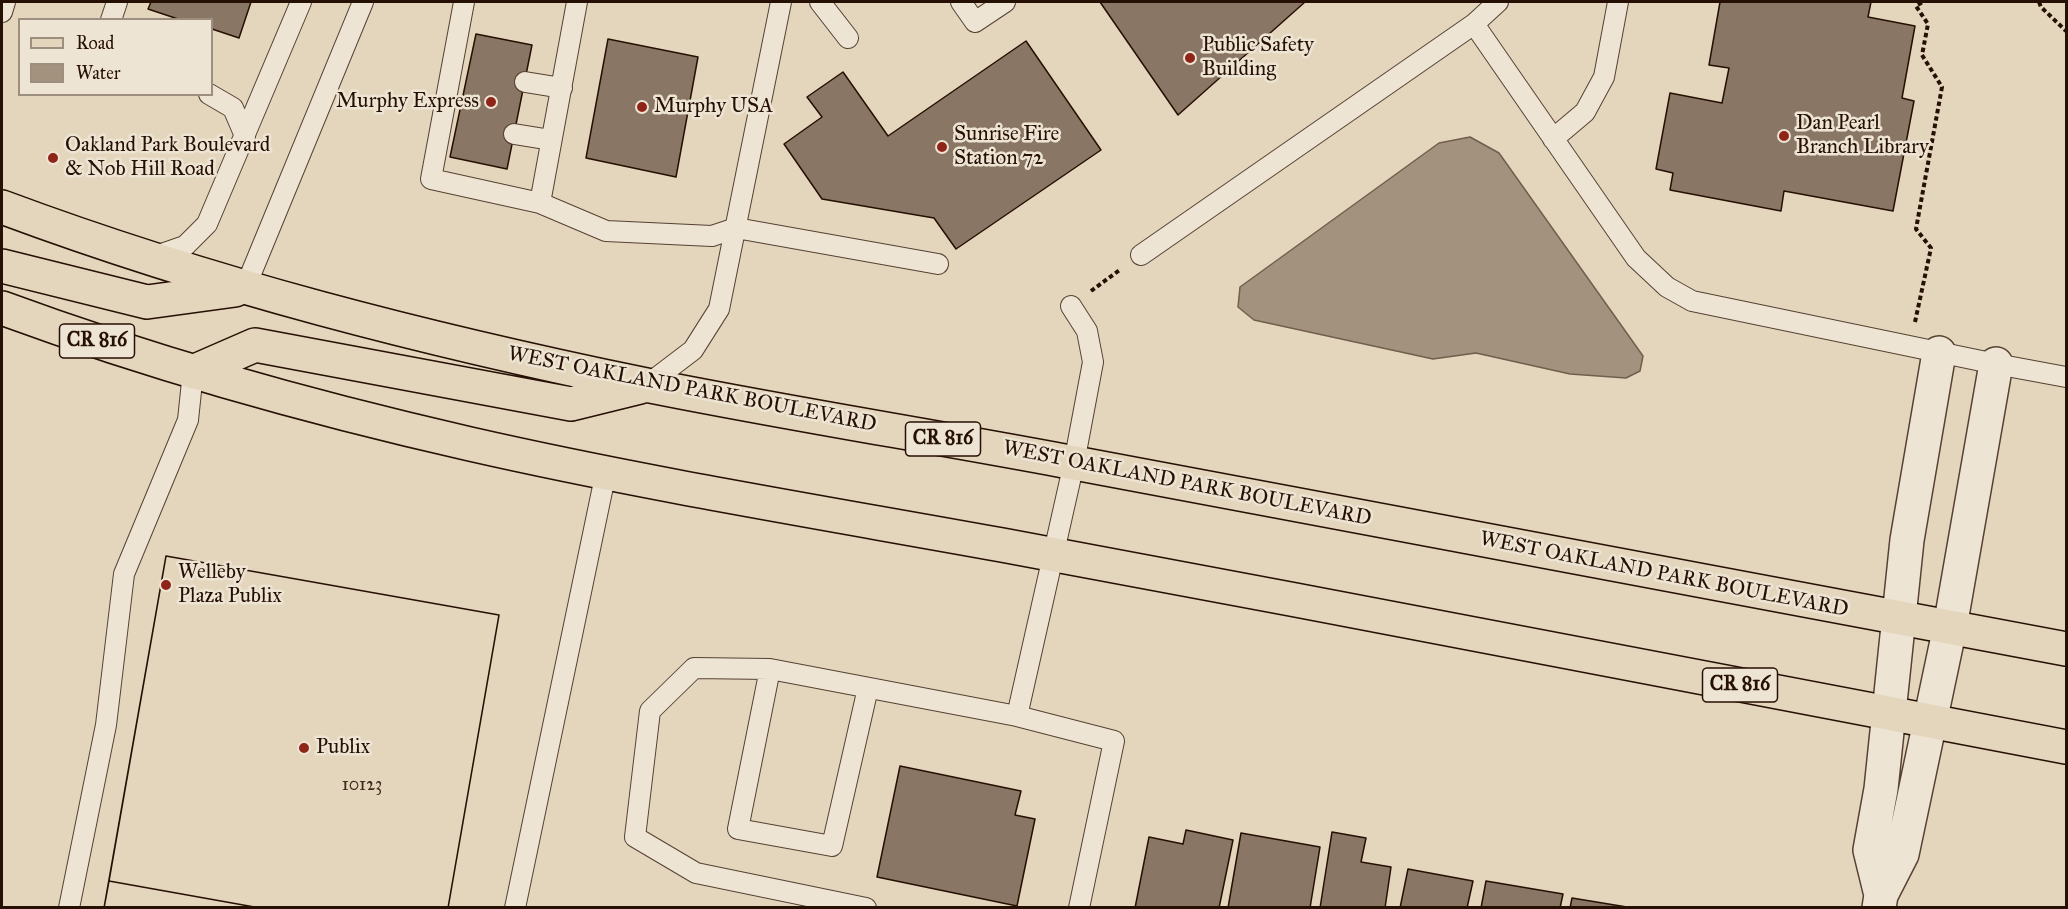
<!DOCTYPE html>
<html>
<head>
<meta charset="utf-8">
<style>
  body { margin:0 }
  #map { position:relative; width:2068px; height:909px; overflow:hidden; background:#e4d6bd; font-family:"IM FELL Great Primer",serif }
  canvas { display:block }
  .frame { position:absolute; inset:0; border:3px solid #260f03; pointer-events:none }
  .legend { position:absolute; left:18px; top:18px; width:195px; height:78px; box-sizing:border-box; background:#ede4d4; border:2px solid #9d8f80; margin:0; padding:8px 10px; list-style:none; font-size:18px; color:#260f03 }
  .legend li { display:flex; align-items:center; gap:12px; height:30px }
  .legend b { width:30px; border:2px solid #9d8f80 }
</style>
</head>
<body>
<div id="map">
<canvas width="2068" height="909"></canvas>
<div class="frame"></div>
<ul class="legend">
<li><b style="height:8px;background:#e4d6bd"></b>Road</li>
<li><b style="height:16px;background:#a3927e"></b>Water</li>
</ul>
</div>
<script>
const ctx = document.querySelector('canvas').getContext('2d');
ctx.lineJoin = 'round';
function fill(path, color) { ctx.fillStyle = color; ctx.fill(path, 'evenodd'); }
function strokePath(path, color, width, dash) { ctx.strokeStyle = color; ctx.lineWidth = width; ctx.lineCap = dash ? 'butt' : 'round'; ctx.setLineDash(dash || []); ctx.stroke(path); }
function label(font, color, halo, rows, align = 'center') {
  ctx.font = font + ' "IM FELL Great Primer",serif'; ctx.lineWidth = 5; ctx.setLineDash([]); ctx.textBaseline = 'middle'; ctx.strokeStyle = halo; ctx.fillStyle = color; for (const [text, x, y, turn = 0] of rows) {
    ctx.save(); ctx.translate(x, y); ctx.rotate((+turn || 0) * Math.PI / 180); ctx.textAlign = isNaN(turn) ? turn : align; if (halo) ctx.strokeText(text, 0, 0); ctx.fillText(text, 0, 0); ctx.restore();
  }
}
const water = new Path2D(`
  M1470,137L1499,153L1643,356L1640,371L1626,378L1570,374L1476,353L1433,359L1254,320L1238,307L1240,287L1439,143Z`);
const building = new Path2D(`
  M151,2H251L239,38L212,29V20H181L148,9Z
  M1100,2H1305L1178,115Z
  M1720,2H1871L1868,17L1915,26L1902,98L1914,101L1893,211L1784,191L1781,211L1670,190L1673,173L1656,169L1670,93L1722,103L1729,68L1709,65Z
  M476,34L532,45L507,169L450,157Z
  M608,39L698,57L676,177L586,158Z
  M1026,41L1101,150L956,249L934,218L822,199L784,144L822,117L807,97L843,72L888,136Z
  M166,556L499,615L448,908H104Z
  M166,556L499,615L448,908H260L109,881Z
  M900,766L1021,791L1015,815L1035,819L1017,906L877,877Z
  M1186,830L1233,840L1219,908H1135L1149,837L1183,844Z
  M1332,832L1366,838L1361,862L1391,867L1385,908H1320Z
  M1241,833L1320,847L1310,908H1228Z
  M1408,869L1473,881L1467,908H1400Z
  M109,881L260,908H104Z
  M1486,881L1563,894L1560,908H1481Z
  M1572,898L1633,908H1570Z`);
const path = new Path2D(`
  M2039,2L2041,7L2066,31
  M1091,291L1121,269
  M1915,322L1931,248L1916,229L1942,87L1922,55L1928,24L1916,6L1923,2`);
const service = new Path2D(`
  M464,2L431,179L540,203L577,2
  M820,2L848,38
  M961,2L975,22L1005,2
  M2,12L5,2
  M111,20L117,2
  M1474,24L1636,258L1667,287L1692,301L1996,364L2066,377
  M525,82L562,88
  M209,94L233,108L245,136
  M514,134L551,140
  M1553,139L1585,112L1604,77L1618,2
  M540,203L606,231L712,236L736,228L938,264
  M1141,255L1474,24L1498,2
  M153,257L185,246L207,224L301,2
  M245,288L363,2
  M647,385L693,350L719,309L781,2
  M770,669L694,668L650,711L635,837L696,873L866,908
  M868,688L832,846L738,829L770,669L1017,716L1114,741L1079,908
  M1017,716L1074,463L1093,362L1087,331L1071,306
  M69,908L106,725L124,574L188,420L193,372
  M515,908L606,472`);
const minor = new Path2D(`
  M1881,895L1870,850L1881,789L1907,540L1939,353
  M1879,908L1881,895L1902,854L1950,627L1996,364`);
const primary = new Path2D(`
  M2,207C211,285 428,340 646,385C785,413 925,435 1064,461C1399,522 1732,587 2066,649
  M2,266L147,302L235,290
  M2,308C154,364 312,408 470,444C646,484 825,513 1002,545C1357,611 1712,679 2066,747
  M193,372L255,345L571,404L640,387`);
const markers = [
  [1190,58,6,"#8f2418"],
  [491,102,6,"#8f2418"],
  [642,107,6,"#8f2418"],
  [1784,136,6,"#8f2418"],
  [942,147,6,"#8f2418"],
  [53,158,6,"#8f2418"],
  [166,585,6,"#8f2418"],
  [304,748,6,"#8f2418"]
];
const numberNames = [
  ["10123",362,786]
];
const shields = [
  [97,341,75],
  [943,439,75],
  [1740,685,75]
];
const shieldNames = [
  ["CR 816",97,341],
  ["CR 816",943,439],
  ["CR 816",1740,685]
];
const poiNames = [
  ["Public Safety",1202,46],
  ["Building",1202,70],
  ["Murphy Express",479,102,"right"],
  ["Murphy USA",654,107],
  ["Dan Pearl",1796,124],
  ["Branch Library",1796,148],
  ["Sunrise Fire",954,135],
  ["Station 72",954,159],
  ["Oakland Park Boulevard",65,146],
  ["& Nob Hill Road",65,170],
  ["Welleby",178,573],
  ["Plaza Publix",178,597],
  ["Publix",316,748]
];
const streetNames = [
  ["WEST OAKLAND PARK BOULEVARD",692,390,11],
  ["WEST OAKLAND PARK BOULEVARD",1187,484,11],
  ["WEST OAKLAND PARK BOULEVARD",1664,575,11]
];
fill(water, '#a3927e');
strokePath(water, '#715e4d', 1.5);
fill(building, '#897664');
strokePath(building, '#260f03', 1.5);
strokePath(service, '#564132', 22);
strokePath(minor, '#564132', 36);
strokePath(primary, '#260f03', 36);
strokePath(path, '#260f03', 4, [4.5, 3]);
strokePath(service, '#ede4d4', 20);
strokePath(minor, '#ede4d4', 33);
strokePath(primary, '#e4d6bd', 33);
for (const [x, y, r, color] of markers) { const dot = new Path2D(); dot.arc(x, y, r, 0, 2 * Math.PI); ctx.fillStyle = color; ctx.fill(dot); strokePath(dot, '#ede4d4', 2); }
label('18px', '#3f291b', null, numberNames);
for (const [x, y, w] of shields) { const box = new Path2D(); box.roundRect(x - w / 2, y - 17, w, 34, 4.5); ctx.fillStyle = '#ede4d4'; ctx.fill(box); strokePath(box, '#260f03', 1.5); }
label('bold 20px', '#260f03', null, shieldNames);
label('21px', '#260f03', '#ede4d4', poiNames, 'left');
label('21px', '#260f03', '#ede4d4', streetNames);
</script>
</body>
</html>
